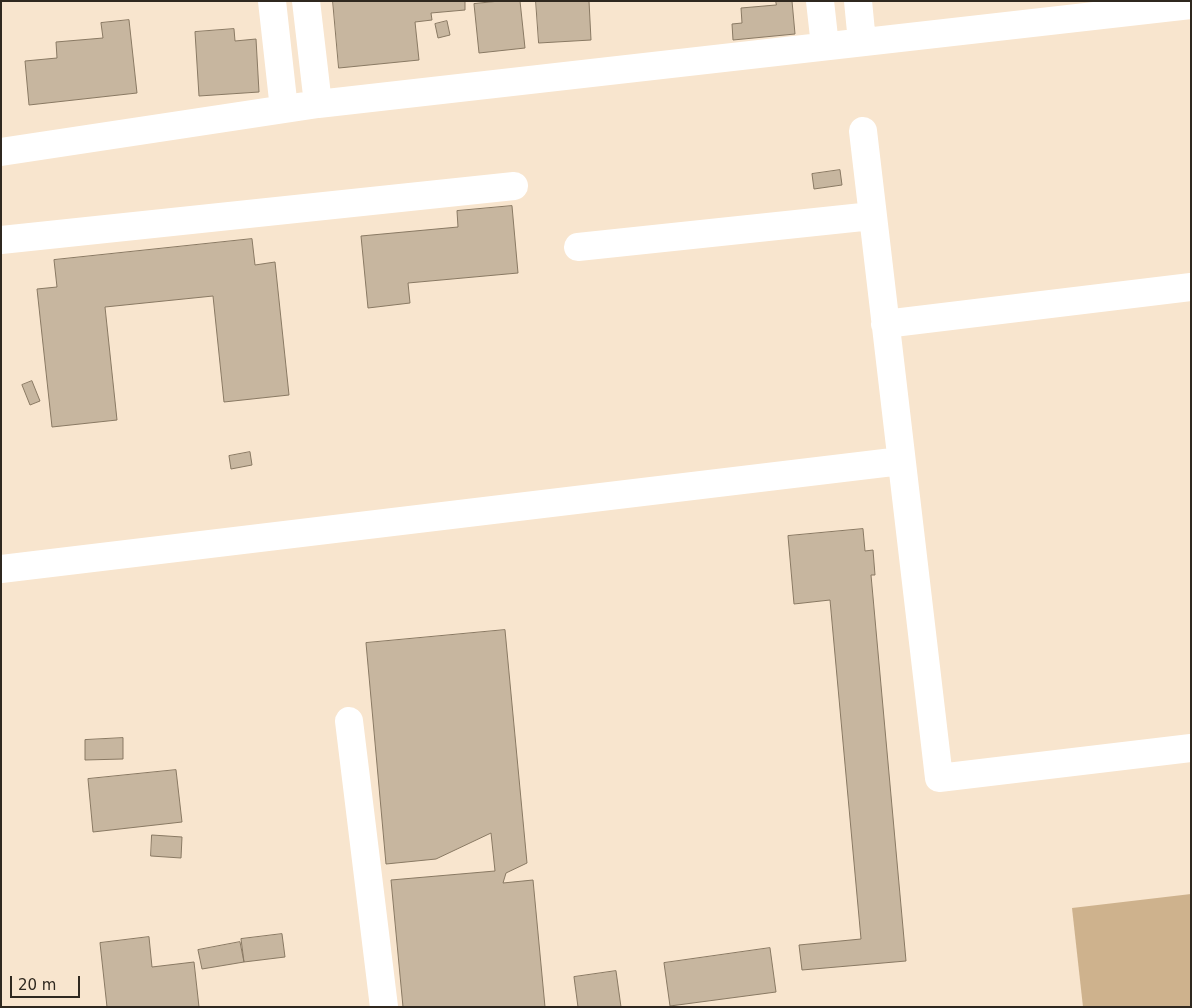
<!DOCTYPE html>
<html>
<head>
<meta charset="utf-8">
<style>
  body { margin:0 }
  #map { position:relative; width:1192px; height:1008px; overflow:hidden; background:#f8e5ce; font-family:"DejaVu Sans",sans-serif }
  canvas { display:block }
  .frame { position:absolute; inset:0; border:2px solid #2f281f; pointer-events:none }
  .scale { position:absolute; left:10px; top:976px; width:70px; height:22px; box-sizing:border-box; border:2px solid #2f281f; border-top:0; padding-left:6px; font-size:15px; line-height:18px; white-space:nowrap; color:#2f281f; -webkit-text-stroke:4px #f8e5ce; paint-order:stroke }
</style>
</head>
<body>
<div id="map">
<canvas width="1192" height="1008"></canvas>
<div class="frame"></div>
<div class="scale">20 m</div>
</div>
<script>
const ctx = document.querySelector('canvas').getContext('2d');
ctx.lineJoin = 'round';
function fill(path, color) { ctx.fillStyle = color; ctx.fill(path, 'evenodd'); }
function strokePath(path, color, width, dash) { ctx.strokeStyle = color; ctx.lineWidth = width; ctx.lineCap = dash ? 'butt' : 'round'; ctx.setLineDash(dash || []); ctx.stroke(path); }
const green = new Path2D(`
  M1191,894V1007H1083L1072,908Z`);
const building = new Path2D(`
  M333,1H465V10L431,13L432,20L415,22L419,60L339,68Z
  M500,1H520L525,48L479,53L474,4Z
  M536,1H589L591,40L539,43Z
  M776,1H792L795,34L733,40L732,24L742,23L741,8L776,5Z
  M129,20L137,93L29,105L25,61L57,58L56,42L103,38L101,23Z
  M447,21L450,35L438,38L435,24Z
  M234,29L235,41L256,39L259,92L199,96L195,32Z
  M840,170L842,185L814,189L812,174Z
  M512,206L518,273L408,283L410,303L368,308L361,236L458,227L457,211Z
  M252,239L255,265L275,262L289,395L224,402L213,296L105,307L117,420L52,427L37,289L57,287L54,260Z
  M32,381L40,401L30,405L22,385Z
  M250,452L252,465L231,469L229,456Z
  M863,529L865,551L873,550L875,575H871L906,961L802,970L799,945L861,939L830,600L794,604L788,536Z
  M505,630L527,863L506,873L503,883L533,880L545,1007H403L391,880L495,871L491,833L436,859L386,864L366,643Z
  M123,738V759L85,760V740Z
  M176,770L182,822L93,832L88,779Z
  M152,835L182,837L181,858L151,856Z
  M282,934L285,957L244,962L241,939Z
  M149,937L152,967L194,962L199,1007H107L100,943Z
  M240,942L244,962L202,969L198,950Z
  M770,948L776,992L670,1006L664,963Z
  M616,971L621,1007H578L574,977Z`);
const minor = new Path2D(`
  M272,1L284,109
  M306,1L318,104
  M820,1L825,46
  M858,1L862,42
  M863,131L939,778L1191,748
  M1,152L318,104L1191,5
  M1,240L514,186
  M578,247L872,216
  M885,324L1191,287
  M1,569L901,461
  M349,721L384,1007`);
fill(green, '#ceb28d');
fill(building, '#c7b69f');
strokePath(building, '#897963', 1);
strokePath(minor, '#fff', 28);
</script>
</body>
</html>
